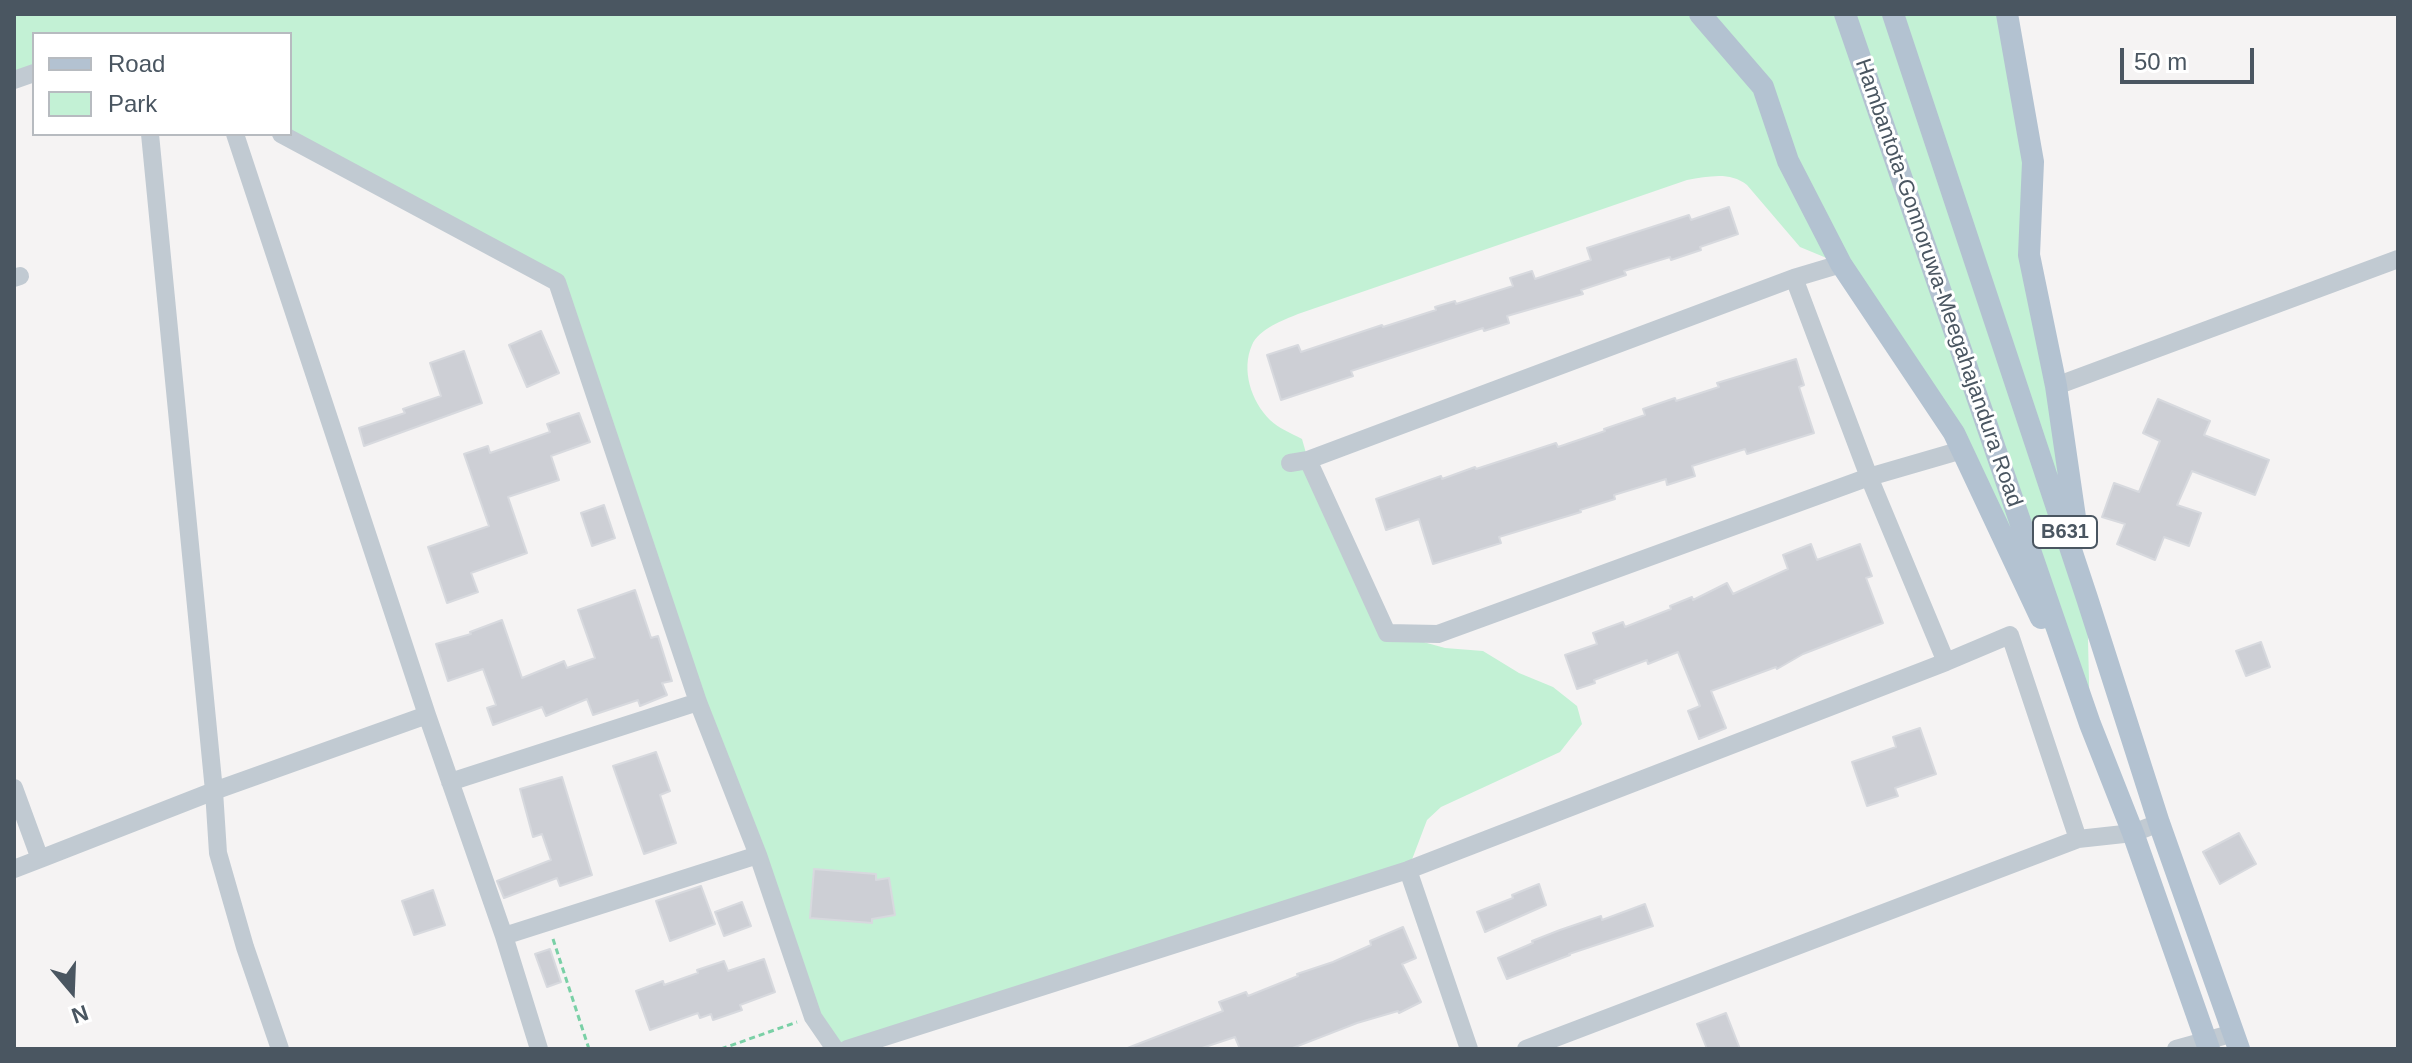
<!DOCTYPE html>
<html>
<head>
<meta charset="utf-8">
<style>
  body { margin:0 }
  #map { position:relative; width:2412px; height:1063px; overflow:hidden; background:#f5f3f3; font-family:Arial,sans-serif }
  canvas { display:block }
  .frame { position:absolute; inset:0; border:16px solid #4a5661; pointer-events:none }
  .legend { position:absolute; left:32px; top:32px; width:260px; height:104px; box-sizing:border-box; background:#fff; border:2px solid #b7bbc0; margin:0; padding:10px 14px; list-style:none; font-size:24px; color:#4a5661 }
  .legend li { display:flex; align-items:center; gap:16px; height:40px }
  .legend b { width:40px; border:2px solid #b7bbc0 }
  .north { position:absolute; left:32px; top:951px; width:80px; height:80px; -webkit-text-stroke:6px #fff; paint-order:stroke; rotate:161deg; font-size:22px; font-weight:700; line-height:32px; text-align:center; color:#4a5661 }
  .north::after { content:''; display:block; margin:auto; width:28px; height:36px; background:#4a5661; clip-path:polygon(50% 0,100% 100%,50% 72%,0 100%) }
  .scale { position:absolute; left:2120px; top:48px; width:134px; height:36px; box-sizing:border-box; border:4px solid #4a5661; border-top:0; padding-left:10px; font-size:24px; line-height:28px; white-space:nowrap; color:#4a5661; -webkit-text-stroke:6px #fff; paint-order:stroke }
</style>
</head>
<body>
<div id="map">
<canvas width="2412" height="1063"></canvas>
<div class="frame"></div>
<ul class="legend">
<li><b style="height:10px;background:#b3c2d1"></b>Road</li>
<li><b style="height:22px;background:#c3f1d5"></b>Park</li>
</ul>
<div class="north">N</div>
<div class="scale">50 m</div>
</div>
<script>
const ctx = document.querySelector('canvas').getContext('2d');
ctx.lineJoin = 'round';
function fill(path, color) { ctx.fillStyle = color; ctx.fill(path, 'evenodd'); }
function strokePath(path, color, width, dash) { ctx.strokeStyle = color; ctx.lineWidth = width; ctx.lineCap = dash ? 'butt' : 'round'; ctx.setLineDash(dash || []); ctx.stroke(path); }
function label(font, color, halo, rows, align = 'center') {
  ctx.font = font + ' Arial,sans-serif'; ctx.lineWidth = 6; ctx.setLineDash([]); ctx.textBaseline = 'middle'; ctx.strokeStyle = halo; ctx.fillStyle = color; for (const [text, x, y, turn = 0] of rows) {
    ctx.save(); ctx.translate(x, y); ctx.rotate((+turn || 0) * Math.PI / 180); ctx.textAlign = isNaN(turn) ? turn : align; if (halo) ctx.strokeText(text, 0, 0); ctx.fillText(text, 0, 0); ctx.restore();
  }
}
const green = new Path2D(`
  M14,14H2007L2033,162L2029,255L2087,598L2090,724L1954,433L1841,264L1800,247L1747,185C1729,171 1708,177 1687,180L1298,314C1283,320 1259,329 1252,345C1241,370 1251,401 1270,420C1278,428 1291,433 1302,439L1308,460L1387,632L1445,648L1483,651L1519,673L1553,687L1577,706L1582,724L1560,752L1441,807L1427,820L1408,870L847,1049L813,1017L557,282L290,134V34H34V73L14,80Z`);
const building = new Path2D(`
  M1729,207L1738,234L1700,247L1701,250L1671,260L1670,257L1624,271L1626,275L1581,290L1583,294L1507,316L1509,323L1484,331L1483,328L1351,371L1353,376L1281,400L1267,355L1298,345L1301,352L1382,325L1383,327L1436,310L1435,307L1455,301L1456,304L1513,286L1510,278L1532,271L1535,279L1591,260L1587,248L1689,215L1691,220Z
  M541,331L559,373L527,387L509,345Z
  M464,351L482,403L364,446L359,428L405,413L403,409L441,396L430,363Z
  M1796,359L1804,385L1799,387L1814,433L1747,454L1745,449L1692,466L1695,476L1667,485L1666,479L1614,495L1615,499L1580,510L1581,512L1499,537L1501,543L1433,564L1419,519L1386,530L1376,499L1441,476L1442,479L1475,467L1476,469L1556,443L1558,447L1605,431L1604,429L1645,415L1643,409L1675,398L1676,401L1719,387L1717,383Z
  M2158,399L2210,421L2204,435L2269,460L2255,495L2192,471L2177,505L2201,513L2189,546L2164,537L2155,560L2117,544L2125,524L2102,517L2114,483L2139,492L2160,441L2143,433Z
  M579,413L590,442L551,456L559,480L508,497L527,553L471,573L478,592L447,603L428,547L489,526L464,454L488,446L490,453L550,432L547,424Z
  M604,505L615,538L592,546L581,513Z
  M1811,544L1817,560L1860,544L1872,576L1866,578L1883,623L1803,654L1777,669L1776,667L1711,691L1726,728L1699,739L1688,711L1700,706L1678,652L1648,664L1647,660L1594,680L1595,683L1577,689L1565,655L1597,644L1593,633L1623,622L1625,627L1671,609L1670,606L1692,597L1693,600L1727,583L1733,594L1788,569L1783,555Z
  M635,590L651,638L658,636L672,681L662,683L667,695L640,706L638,700L593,715L587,699L546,716L542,707L493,725L487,708L496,705L483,669L448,681L436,644L471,634L470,632L502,620L522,678L564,661L567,668L595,658L578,610Z
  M2261,642L2270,667L2246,676L2236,651Z
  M1920,728L1936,774L1895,788L1898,796L1867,806L1852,762L1896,747L1893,737Z
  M656,752L670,791L660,795L676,843L644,854L613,766Z
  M562,777L592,875L560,886L557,878L504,898L497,881L551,860L542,834L533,837L520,789Z
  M2239,833L2256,864L2220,884L2203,852Z
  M814,869L876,874V880L889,878L895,915L872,919V923L810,918Z
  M1539,884L1546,905L1485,932L1477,912L1513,898L1512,895Z
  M701,886L715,924L670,941L656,901Z
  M433,890L445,925L414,935L402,901Z
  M742,902L751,926L724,936L715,912Z
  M1645,904L1653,926L1569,954L1570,955L1507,979L1498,958L1533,943L1532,941L1560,930L1601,916L1602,920Z
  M1403,927L1416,958L1402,964L1421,1002L1399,1013L1398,1011L1357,1023L1290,1049H1240L1235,1037L1199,1049H1125L1223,1011L1219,1002L1246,992L1248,996L1298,976L1297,974L1333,962L1371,945L1370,941Z
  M550,949L561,982L547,987L535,954Z
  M764,959L775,992L740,1005L742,1010L713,1020L711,1014L700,1018L698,1013L650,1030L636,991L663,981L664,985L698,973L697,970L724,961L728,971Z
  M1726,1013L1740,1049H1707L1697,1024Z`);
const path = new Path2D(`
  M553,939L589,1049
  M721,1049L797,1022`);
const minor = new Path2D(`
  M14,80L34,73
  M150,134L214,791L218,853L245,947L280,1049
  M235,134L427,715L504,936L539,1049
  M281,134L557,282L698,702L758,855L813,1017L835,1049
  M14,278L20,276
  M1794,278L1869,477L1946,662
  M2056,386L2398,259
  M1308,460L1387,633L1438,634L1869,477L1962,450
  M1290,463L1308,460L1794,278L1841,264
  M450,782L698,702
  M14,788L40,859L14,869
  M40,859L214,791L427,715
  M1408,870L1469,1049
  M504,936L758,855
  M847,1049L1408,870L1946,662L2010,635L2078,839
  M1526,1049L2078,839L2133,833L2159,823
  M2176,1049L2234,1033`);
const major = new Path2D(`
  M1700,14L1763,87L1788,161L1841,264L1954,433L2041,618
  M1845,14L2090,724L2133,833L2209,1049
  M1893,14L2087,598L2159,823L2239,1049
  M2007,14L2033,162L2029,255L2056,386L2078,538`);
const shields = [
  [2065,532,64]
];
const shieldNames = [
  ["B631",2065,532]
];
const streetNames = [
  ["Hambantota-Gonnoruwa-Meegahajandura Road",1938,283,71]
];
fill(green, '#c3f1d5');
fill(building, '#cdcfd5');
strokePath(building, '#d7d9de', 2);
strokePath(path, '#7ad0a6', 3, [6, 4]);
strokePath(minor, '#c1cad2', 18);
strokePath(major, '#b3c2d1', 22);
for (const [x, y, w] of shields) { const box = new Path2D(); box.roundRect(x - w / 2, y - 16, w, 32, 6); ctx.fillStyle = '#fff'; ctx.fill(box); strokePath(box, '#4a5661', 2); }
label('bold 20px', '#4a5661', null, shieldNames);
label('22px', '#4a5661', '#fff', streetNames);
</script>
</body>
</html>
